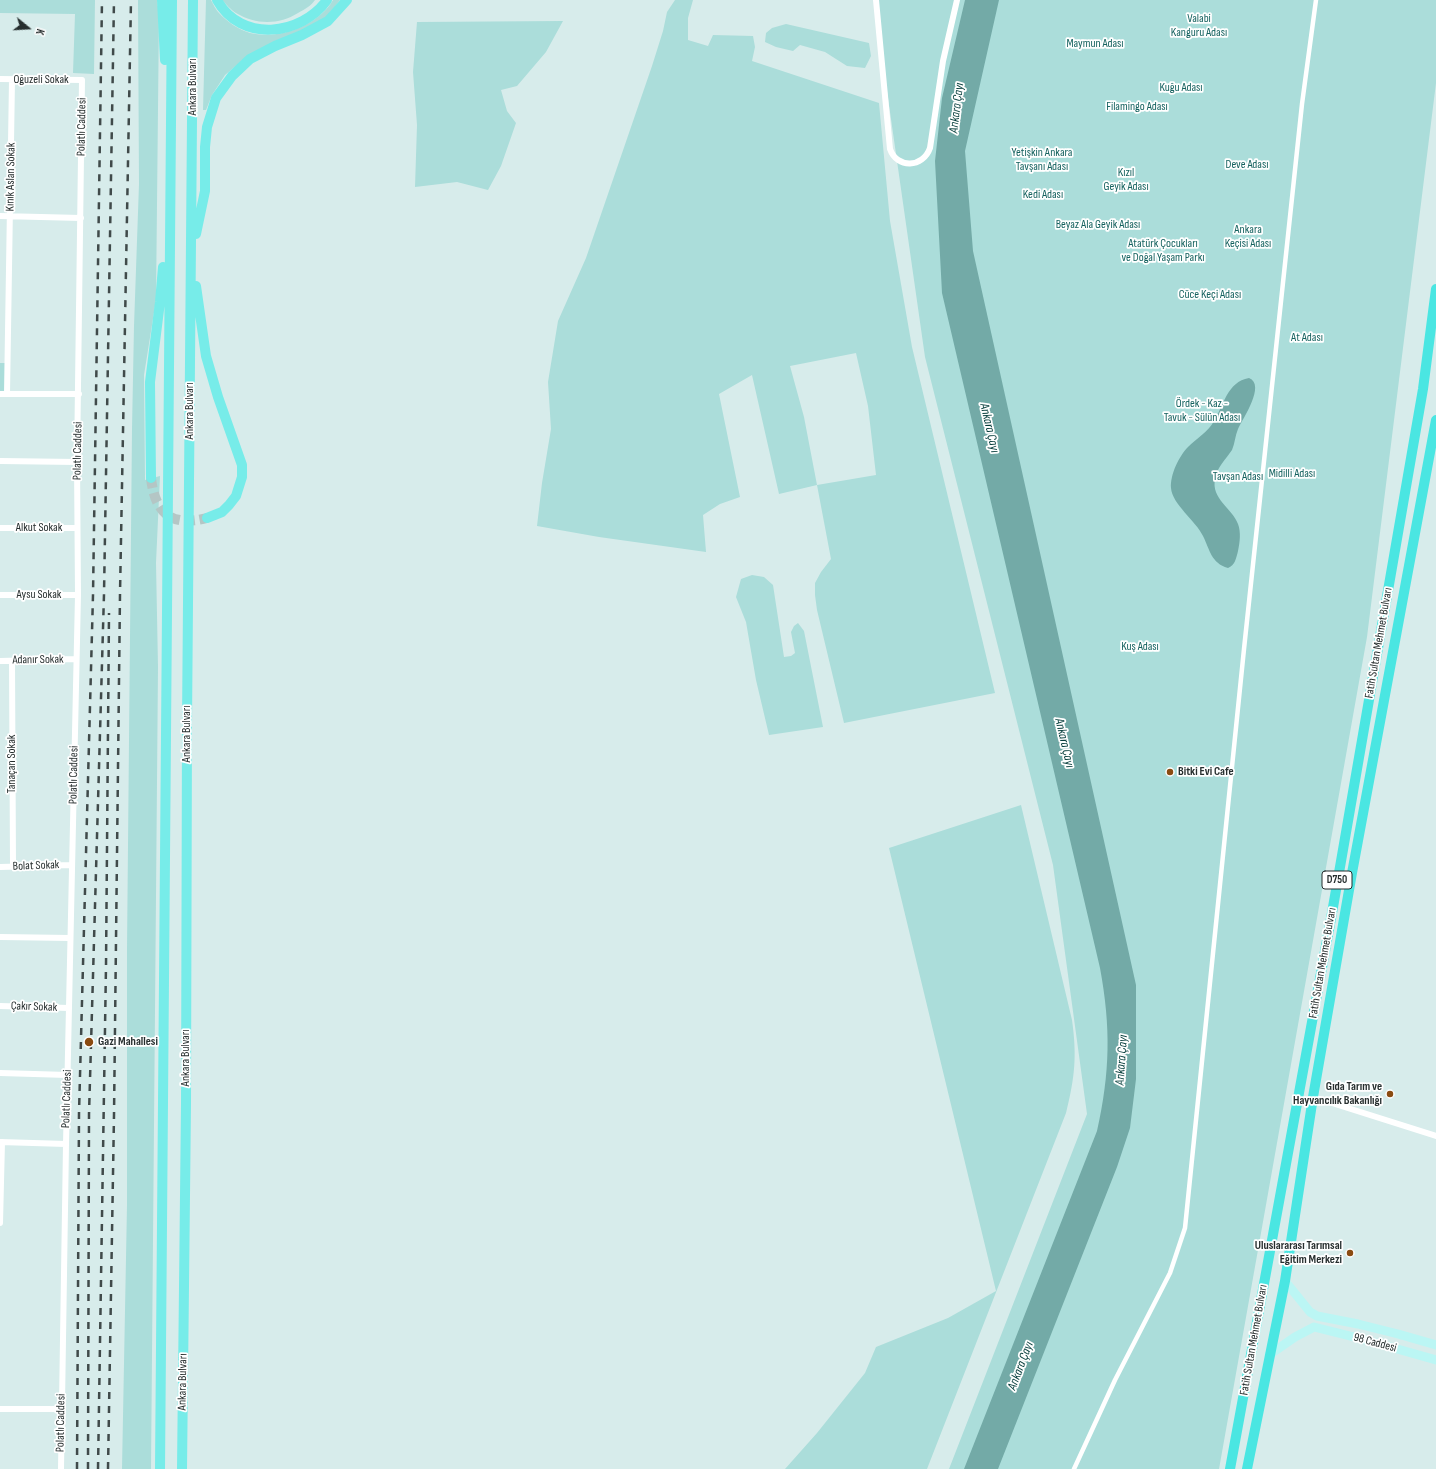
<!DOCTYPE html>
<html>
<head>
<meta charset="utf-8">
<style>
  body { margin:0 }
  #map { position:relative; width:1436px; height:1469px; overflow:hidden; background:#d7eceb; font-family:"Sofia Sans Condensed",sans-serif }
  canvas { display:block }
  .north { position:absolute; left:8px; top:8px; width:40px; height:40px; -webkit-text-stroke:3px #fff; paint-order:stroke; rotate:108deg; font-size:11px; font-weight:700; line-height:16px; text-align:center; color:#262e2e }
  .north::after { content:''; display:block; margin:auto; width:14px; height:18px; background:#262e2e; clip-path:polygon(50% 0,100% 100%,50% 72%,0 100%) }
</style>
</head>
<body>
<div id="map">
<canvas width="1436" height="1469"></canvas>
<div class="north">K</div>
</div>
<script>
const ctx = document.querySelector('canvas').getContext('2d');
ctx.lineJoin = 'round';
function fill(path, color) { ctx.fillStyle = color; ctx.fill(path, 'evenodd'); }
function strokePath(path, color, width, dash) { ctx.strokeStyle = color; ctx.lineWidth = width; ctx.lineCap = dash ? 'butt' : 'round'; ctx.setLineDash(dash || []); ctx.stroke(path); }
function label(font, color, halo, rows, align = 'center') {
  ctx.font = font + ' "Sofia Sans Condensed",sans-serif'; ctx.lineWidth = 3.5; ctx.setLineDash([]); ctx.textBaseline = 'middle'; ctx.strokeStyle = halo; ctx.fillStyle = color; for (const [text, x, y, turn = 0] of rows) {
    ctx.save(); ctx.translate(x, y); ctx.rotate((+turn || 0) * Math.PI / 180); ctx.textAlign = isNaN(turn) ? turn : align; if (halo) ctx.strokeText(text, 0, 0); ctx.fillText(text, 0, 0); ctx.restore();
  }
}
const green = new Path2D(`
  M0,0H95L94,74L73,73L75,14L0,13Z
  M138,0H157L159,13L156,300L144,375L145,480L160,476L156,563L158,667L151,1469H122L127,1205V949L132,429L134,326L139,184Z
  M206,0H211C213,4 216,10 219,13C226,21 239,30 250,33C278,40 318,26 333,0H340L326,18L244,59L225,75L212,95L206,110H203Z
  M222,0H315C311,6 305,9 298,13C279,25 256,25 236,13C231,10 226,4 222,0Z
  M675,0H693L688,18V40L708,46L713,35L753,36L755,47L752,61L879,103L890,221L912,347L995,693L844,723L817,610L815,595V583L821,572L831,559L817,485L779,494L752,375L719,394L740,497L720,504L703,515L706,552L599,537L537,526L542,483L551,429L548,382L558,321L586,258L652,66L663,31L667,12ZM856,353L868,406L876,475L817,485L804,417L790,366Z
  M876,0H1436V83L1367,637L1219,1469H949L1087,1114L1053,865L925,357L880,42Z
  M563,21L546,52L517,86L501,90L507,111L516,123L501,166L488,190L457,182L415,187L417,125L413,72L417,22Z
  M786,24L869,43L871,56L865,68L847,66L825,52L800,45L793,51L776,47L765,42L766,33L772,28Z
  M0,363H8L7,394H0Z
  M752,575L764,577L773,585L784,657L791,656L795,653L791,632L794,626L798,623L804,631L823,727L769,735L756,680L746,622L736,597L741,579Z
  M1021,805L1072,1020C1077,1056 1075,1077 1066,1113L927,1469H785L817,1433L865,1373L876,1347L948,1318L996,1291L889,848Z`);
const water = new Path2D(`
  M965,0H999L965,151L973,251L1136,985V1079L1130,1128L1117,1167L998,1469H964L1097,1131C1110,1072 1111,1028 1100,968L942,293L935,161L942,98Z
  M1249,378C1266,385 1243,418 1238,429C1235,436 1235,443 1232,450C1226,459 1217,467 1215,479C1211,499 1232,508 1238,524C1241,532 1240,542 1238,551C1236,559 1235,565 1228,568C1211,563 1210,550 1203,536C1196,521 1172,504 1171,488C1170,475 1179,456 1188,447C1197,438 1208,432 1214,421C1224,405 1227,382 1249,378Z`);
const primaryTunnel = new Path2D(`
  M151,478C155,514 172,527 207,518`);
const pedestrian = new Path2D(`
  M1074,1469L1115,1380L1170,1273L1185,1228L1244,649L1302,104L1316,0`);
const minor = new Path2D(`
  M876,0L890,149C897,169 923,168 930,148L943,61L957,0
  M0,79L82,80L77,462L78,595L66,1144L61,1469
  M0,216L81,218
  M0,394H79
  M7,394L12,80
  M0,461L77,462
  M0,528H77
  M0,595H78
  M0,661L76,659
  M12,661L13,867
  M0,867L72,865
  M0,937L70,938
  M0,1006L69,1008
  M0,1073L68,1075
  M1313,1097L1436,1136
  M0,1142L66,1144
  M0,1223L2,1142
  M0,1409H61`);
const secondary = new Path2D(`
  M1285,1281L1310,1312L1317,1316L1358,1324L1398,1334L1436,1345
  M1269,1355L1295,1337L1314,1327L1362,1339L1436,1360`);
const primary = new Path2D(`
  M162,0L165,60
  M217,0C241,43 301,36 327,0
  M196,234L205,191V147L207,127L216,98L232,76L250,59L275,46L302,35L328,21L347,0
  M196,286L206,356L218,397L242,465V477L236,496L229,505L222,512L207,518
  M151,478L150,382L160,302L163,267
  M160,1469L172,0
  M182,1469L186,1104L187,724L193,0`);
const trunk = new Path2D(`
  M1230,1469L1332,913L1423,389L1436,289
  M1247,1469L1285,1281L1313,1097L1352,873L1436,420`);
const rail = new Path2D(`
  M77,1469L79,1113L93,595L102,0
  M88,1469L89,1114L104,594L114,0
  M98,1469L106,966L109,613
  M108,1469L114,1115L120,594L131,0`);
const markers = [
  [1170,772,4,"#8a4b11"],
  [89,1042,5,"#8a4b11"],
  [1390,1094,4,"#8a4b11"],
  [1350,1253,4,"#8a4b11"]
];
const shields = [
  [1337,880,30]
];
const shieldNames = [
  ["D750",1337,880]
];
const parkNames = [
  ["Valabi",1199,19],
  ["Kanguru Adası",1199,33],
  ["Maymun Adası",1095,44],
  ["Kuğu Adası",1181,88],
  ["Filamingo Adası",1137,107],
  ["Yetişkin Ankara",1042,153],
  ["Tavşanı Adası",1042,167],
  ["Deve Adası",1247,165],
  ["Kızıl",1126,173],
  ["Geyik Adası",1126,187],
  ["Kedi Adası",1043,195],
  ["Beyaz Ala Geyik Adası",1098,225],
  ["Ankara",1248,230],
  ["Keçisi Adası",1248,244],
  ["Atatürk Çocukları",1163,244],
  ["ve Doğal Yaşam Parkı",1163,258],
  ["Cüce Keçi Adası",1210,295],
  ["At Adası",1307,338],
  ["Ördek - Kaz -",1202,404],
  ["Tavuk - Sülün Adası",1202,418],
  ["Midilli Adası",1292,474],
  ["Tavşan Adası",1238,477],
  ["Kuş Adası",1140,647]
];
const streetNames = [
  ["Oğuzeli Sokak",41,80],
  ["Ankara Bulvarı",193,87,-90],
  ["Polatlı Caddesi",82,127,-89],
  ["Kınık Aslan Sokak",11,177,-89],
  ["Ankara Bulvarı",190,411,-90],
  ["Polatlı Caddesi",78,451,-89],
  ["Alkut Sokak",39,528],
  ["Aysu Sokak",39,595],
  ["Fatih Sultan Mehmet Bulvarı",1379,643,-80],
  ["Adanır Sokak",38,660,-1],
  ["Ankara Bulvarı",187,734,-90],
  ["Tanaçan Sokak",12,764,-90],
  ["Polatlı Caddesi",74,775,-89],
  ["Bolat Sokak",36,866,-2],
  ["Fatih Sultan Mehmet Bulvarı",1323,963,-80],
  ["Çakır Sokak",34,1007,2],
  ["Ankara Bulvarı",186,1058,-90],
  ["Polatlı Caddesi",67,1099,-88],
  ["Fatih Sultan Mehmet Bulvarı",1254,1340,-80],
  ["98 Caddesi",1375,1343,15],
  ["Ankara Bulvarı",183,1382,-89],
  ["Polatlı Caddesi",61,1423,-89]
];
const poiNames = [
  ["Bitki Evi Cafe",1178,772],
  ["Gazi Mahallesi",98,1042],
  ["Gıda Tarım ve",1382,1087,"right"],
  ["Hayvancılık Bakanlığı",1382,1101,"right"],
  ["Uluslararası Tarımsal",1342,1246,"right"],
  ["Eğitim Merkezi",1342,1260,"right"]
];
const waterNames = [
  ["Ankara Çayı",957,108,-83],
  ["Ankara Çayı",989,428,77],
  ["Ankara Çayı",1064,743,77],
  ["Ankara Çayı",1122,1060,-86],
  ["Ankara Çayı",1021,1366,-69]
];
fill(green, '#abddda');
fill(water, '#73aaa7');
strokePath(primaryTunnel, '#b4c6c5', 10, [10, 5]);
strokePath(pedestrian, '#fff', 4.5);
strokePath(minor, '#fff', 6);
strokePath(secondary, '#bbf6f4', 9);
strokePath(primary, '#77ece9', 10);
strokePath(trunk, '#4ae6e2', 10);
strokePath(rail, '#404a4a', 2.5, [7, 7]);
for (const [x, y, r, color] of markers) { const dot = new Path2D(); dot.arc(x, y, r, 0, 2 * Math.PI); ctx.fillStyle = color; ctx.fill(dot); strokePath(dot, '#fff', 1.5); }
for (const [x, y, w] of shields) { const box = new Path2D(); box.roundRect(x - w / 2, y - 9, w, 18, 3); ctx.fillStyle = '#fff'; ctx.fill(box); strokePath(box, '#262e2e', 1); }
label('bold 11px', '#262e2e', null, shieldNames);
label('12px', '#15625f', '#fff', parkNames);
label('12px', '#262e2e', '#fff', streetNames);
label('bold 12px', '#262e2e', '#fff', poiNames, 'left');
label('italic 13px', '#043c3a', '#fff', waterNames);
</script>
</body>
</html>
